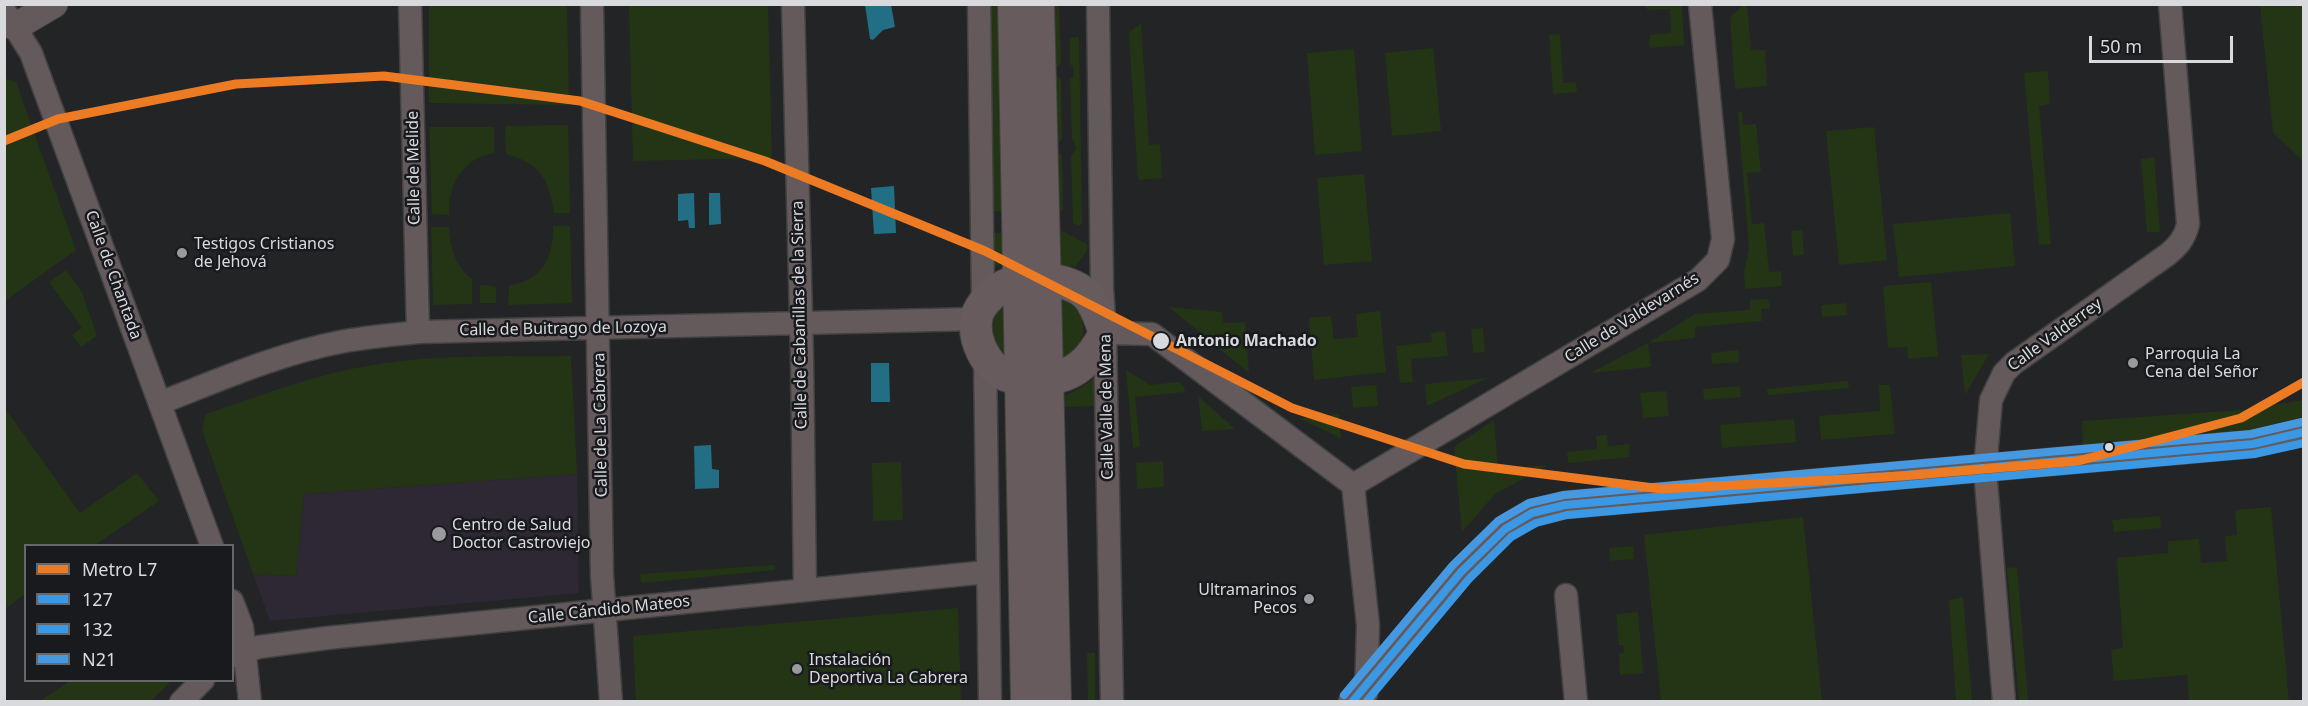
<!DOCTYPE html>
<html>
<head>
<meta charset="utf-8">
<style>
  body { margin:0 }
  #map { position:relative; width:2308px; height:706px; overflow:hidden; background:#232426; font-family:"Noto Sans",sans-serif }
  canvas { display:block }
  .frame { position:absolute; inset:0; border:6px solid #d9dadd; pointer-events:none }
  .legend { position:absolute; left:24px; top:544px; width:210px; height:138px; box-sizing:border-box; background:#191a1e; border:2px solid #66676a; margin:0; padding:8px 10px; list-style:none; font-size:18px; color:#d9dadd }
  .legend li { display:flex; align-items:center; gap:12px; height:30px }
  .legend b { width:30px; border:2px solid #66676a }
  .scale { position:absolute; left:2089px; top:36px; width:144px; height:27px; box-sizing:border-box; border:3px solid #d9dadd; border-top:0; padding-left:8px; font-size:18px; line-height:21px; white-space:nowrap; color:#d9dadd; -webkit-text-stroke:4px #191a1e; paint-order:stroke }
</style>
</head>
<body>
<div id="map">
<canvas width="2308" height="706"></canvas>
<div class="frame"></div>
<ul class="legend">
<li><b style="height:8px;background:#ed7b24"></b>Metro L7</li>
<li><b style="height:8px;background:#3a98e4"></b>127</li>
<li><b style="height:8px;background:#3a98e4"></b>132</li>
<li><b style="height:8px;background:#4699e1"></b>N21</li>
</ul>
<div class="scale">50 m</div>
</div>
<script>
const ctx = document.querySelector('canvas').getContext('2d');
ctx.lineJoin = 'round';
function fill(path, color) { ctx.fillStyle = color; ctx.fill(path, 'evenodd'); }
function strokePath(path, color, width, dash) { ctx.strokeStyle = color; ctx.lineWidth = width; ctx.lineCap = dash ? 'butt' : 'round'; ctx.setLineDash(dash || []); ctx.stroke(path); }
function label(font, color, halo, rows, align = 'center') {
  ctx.font = font + ' "Noto Sans",sans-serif'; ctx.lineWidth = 5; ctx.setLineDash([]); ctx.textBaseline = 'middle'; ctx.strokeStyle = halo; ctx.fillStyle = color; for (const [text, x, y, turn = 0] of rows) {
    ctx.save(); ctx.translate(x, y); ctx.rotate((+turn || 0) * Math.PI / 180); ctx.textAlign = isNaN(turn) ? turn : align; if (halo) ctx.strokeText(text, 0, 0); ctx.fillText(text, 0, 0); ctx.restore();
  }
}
const medical = new Path2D(`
  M577,474L579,593L270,621L253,574L296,576L304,494Z`);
const green = new Path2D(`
  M429,5H567L569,105L429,103Z
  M629,5H768L772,158L633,161Z
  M988,5H1003L1008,212L992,211Z
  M1047,5H1059L1061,63L1056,68L1057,76L1061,80L1062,139L1058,143V152L1062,155L1063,209L1059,214H1051Z
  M1643,5H1682L1684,45L1650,48L1649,39L1651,35L1671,33L1670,9L1648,10Z
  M1743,5H1747L1751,50H1765L1767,86L1735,89L1730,17Z
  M2260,5H2303V161L2273,133Z
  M1141,23L1149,145L1160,144L1162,178L1138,180L1129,33Z
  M1560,34L1563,83L1576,82L1577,92L1553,94L1549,35Z
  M1079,37L1082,223L1079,226L1073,223L1071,156L1076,149L1074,141L1072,140L1070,79L1074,76L1073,67L1070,64V38Z
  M1433,48L1441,131L1392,136L1385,53Z
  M1354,49L1362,151L1315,155L1307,53Z
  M2048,71L2050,104L2039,106L2051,244L2039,245L2024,73Z
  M4,78L16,82L76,250L5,301Z
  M1738,112H1742L1743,125L1756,124L1761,172L1747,173L1752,224L1764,223L1769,272L1781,271L1782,286L1745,289L1744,271L1749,250Z
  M568,125L570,213H554C549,179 540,163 506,154L505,126Z
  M429,127H494V153C462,159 448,184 449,215L432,214Z
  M1874,127L1887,260L1839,265L1826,131Z
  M2154,157L2160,232H2147L2141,159Z
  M1364,174L1372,261L1324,265L1317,178Z
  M2010,213L2015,266L1899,277L1893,224Z
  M553,226H570L572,303L508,305L509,286C543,279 553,259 553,226Z
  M431,227H449C450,248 455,266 472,279V304L433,305Z
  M1060,230L1087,244V250L1076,266H1063L1058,259L1057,231Z
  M1802,230L1804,255L1793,256L1791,231Z
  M1008,232L1004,261L994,268L993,233Z
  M66,270L82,292L97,336L81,347L72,335L82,328L49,282Z
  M1931,282L1938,356L1908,359L1907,347L1888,348L1883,286Z
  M484,285L496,287V303H480V285Z
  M1059,296C1090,309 1093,348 1061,360Z
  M1768,299L1770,308L1761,309L1762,321L1695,327V338L1648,343L1651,367L1590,373L1648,343L1695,314L1750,310V300Z
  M1009,303L1005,355C992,342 985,309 1009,303Z
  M1846,303L1847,315L1822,317L1821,305Z
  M1169,307L1222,312L1223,323L1245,322L1249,373Z
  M1380,311L1386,372L1314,380L1309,318L1331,316L1334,339L1358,337L1356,314Z
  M1483,328L1485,352L1473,353L1471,329Z
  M1445,331L1448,356L1411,359L1413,382L1400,383L1396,346L1432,342L1431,333Z
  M1738,350L1739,362L1712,364L1711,353Z
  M1989,354L1965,395L1961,355Z
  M571,356L577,474L304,494L296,576L253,574L202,430L206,414C250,399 293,383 338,372C414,353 493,357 571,356Z
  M1126,370L1150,385L1179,382L1184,387L1185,392L1135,397L1140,447L1133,448Z
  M1095,378L1096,406L1061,407V398L1077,390Z
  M1488,378L1427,406L1425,384Z
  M1848,381L1849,388L1768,395L1767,389Z
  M1376,385L1378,406L1353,408L1351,387Z
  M1879,385H1890L1895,434L1821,440L1819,416L1880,411Z
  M1740,386L1741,397L1704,400L1703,389Z
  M1666,391L1669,416L1643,418L1640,393Z
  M1198,396L1235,429L1202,431Z
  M2303,400V426L2083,456L2082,421L2242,410Z
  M4,407L80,513L137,473L159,501L95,545L26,546L25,594L5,609Z
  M1339,414L1341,438L1298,418Z
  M1794,419L1796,442L1722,448L1720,425Z
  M1007,420L1019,701H1010L1004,422Z
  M1494,420L1498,469L1548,465L1495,494L1462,532L1454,447Z
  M1607,435L1608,446L1629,444L1630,457L1568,463L1567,452L1597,449L1596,436Z
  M1163,461L1164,487L1137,489L1136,463Z
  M901,462L903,520L873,521L872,463Z
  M2271,507L2289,701H2177L2189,700L2187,675L2114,681L2111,650L2123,648L2117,558L2168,553V541L2199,539L2201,563L2227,561L2225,536L2237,535L2235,510Z
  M2160,516L2161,528L2114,532L2112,520Z
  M1803,517L1822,701H1661L1644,535Z
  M1633,546L1634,559L1610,561L1609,548Z
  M775,565V570L641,583L640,574Z
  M2017,567L2028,701H2019L2007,568Z
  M1963,597L1972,701H1956L1949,600Z
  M958,608L961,701H636L633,636Z
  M1638,612L1643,673L1620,675L1619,654L1624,653L1623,645H1619L1616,614Z
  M1087,653H1095V701H1088Z
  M70,681V680L171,681L151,701H40Z`);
const water = new Path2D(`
  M865,5H891L895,27L883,30L873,40L870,39Z
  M894,186L896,233L874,234L871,188Z
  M694,193L695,228H689L688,220L678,221V194Z
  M709,193H720L721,224L709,225Z
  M871,363H889L890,402H871Z
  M711,445L712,469L719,470V488L695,489L694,446Z`);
const minor = new Path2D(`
  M410,4L418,332
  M592,4L602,575L611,702
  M793,4L802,356L805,590
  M979,4L983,302
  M1098,4L1102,288L1105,333L1112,702
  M4,10L31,53L212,546
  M1105,333L1152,334L1353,485L1368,625L1366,694
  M985,358L990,702
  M160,403C219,380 278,354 340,342C366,337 392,335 418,332L976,319
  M1353,485L1698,280L1718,260L1723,239L1700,4
  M1566,595L1576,702
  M232,601L242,627L250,702
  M232,656L259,647L327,638L987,572
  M181,702L203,680
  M2004,702L1985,469L1991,400L2004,373L2014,363L2167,255C2178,246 2185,238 2188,224L2170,4`);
const tertiary = new Path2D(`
  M15,27L54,4
  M1352,702L1461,572L1505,529L1532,513L1565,505L2253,444L2304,432`);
const secondary = new Path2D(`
  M1014,4L1027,702
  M1038,4L1055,702
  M1044,278C1086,286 1092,294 1105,333C1091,360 1075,378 1042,379C1029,379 1017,380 1005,375C986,367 974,341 976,321C977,308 989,295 1000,288C1013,280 1029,279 1044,278Z`);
const bus1 = new Path2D(`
  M1352,702L1461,572L1505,529L1532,513L1565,505L2253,444L2304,432`);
const bus2 = new Path2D(`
  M1366,702L1469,579L1511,537L1536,523L1567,515L2254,454L2304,443`);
const bus3 = new Path2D(`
  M1344,695L1453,565L1498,521L1529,503L1564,495L2251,434L2302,422`);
const metro1 = new Path2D(`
  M4,141L58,119L236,84L384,76L580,101L765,161L985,251L1292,408L1464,464L1662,489L1902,476L2078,461L2241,418L2304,382`);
const markers = [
  [182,253,6,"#999a9d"],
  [1161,341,9,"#d9dadd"],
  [2133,363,6,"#999a9d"],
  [2109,447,5,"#d9dadd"],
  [439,534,8,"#999a9d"],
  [1309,599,6,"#999a9d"],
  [797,669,6,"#999a9d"]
];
const streetNames = [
  ["Calle de Melide",414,168,-91],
  ["Calle de Chantada",113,275,70],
  ["Calle de Cabanillas de la Sierra",800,315,-91],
  ["Calle de Valdevarnés",1632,318,-32],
  ["Calle de Buitrago de Lozoya",563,329,-1],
  ["Calle Valderrey",2055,335,-36],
  ["Calle Valle de Mena",1107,407,-91],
  ["Calle de La Cabrera",601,425,-91],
  ["Calle Cándido Mateos",609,610,-6]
];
const poiNames = [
  ["Testigos Cristianos",194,244],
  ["de Jehová",194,262],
  ["Parroquia La",2145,354],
  ["Cena del Señor",2145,372],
  ["Centro de Salud",452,525],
  ["Doctor Castroviejo",452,543],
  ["Ultramarinos",1297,590,"right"],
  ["Pecos",1297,608,"right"],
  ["Instalación",809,660],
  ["Deportiva La Cabrera",809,678]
];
const stopNames = [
  ["Antonio Machado",1176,341]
];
fill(medical, '#2e2734');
fill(green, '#243515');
fill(water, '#226f85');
strokePath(minor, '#414142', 25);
strokePath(tertiary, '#414142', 29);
strokePath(secondary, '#414142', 34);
strokePath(minor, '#645a5c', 22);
strokePath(tertiary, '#645a5c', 27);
strokePath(secondary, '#675b5e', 32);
strokePath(bus1, '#3a98e4', 8);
strokePath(bus2, '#3a98e4', 8);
strokePath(bus3, '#4699e1', 8);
strokePath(metro1, '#ed7b24', 9);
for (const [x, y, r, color] of markers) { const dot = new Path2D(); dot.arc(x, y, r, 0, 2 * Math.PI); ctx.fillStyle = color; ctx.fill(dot); strokePath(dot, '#191a1e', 2); }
label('16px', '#d9dadd', '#191a1e', streetNames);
label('16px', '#d9dadd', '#191a1e', poiNames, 'left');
label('bold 16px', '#d9dadd', '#191a1e', stopNames, 'left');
</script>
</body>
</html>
